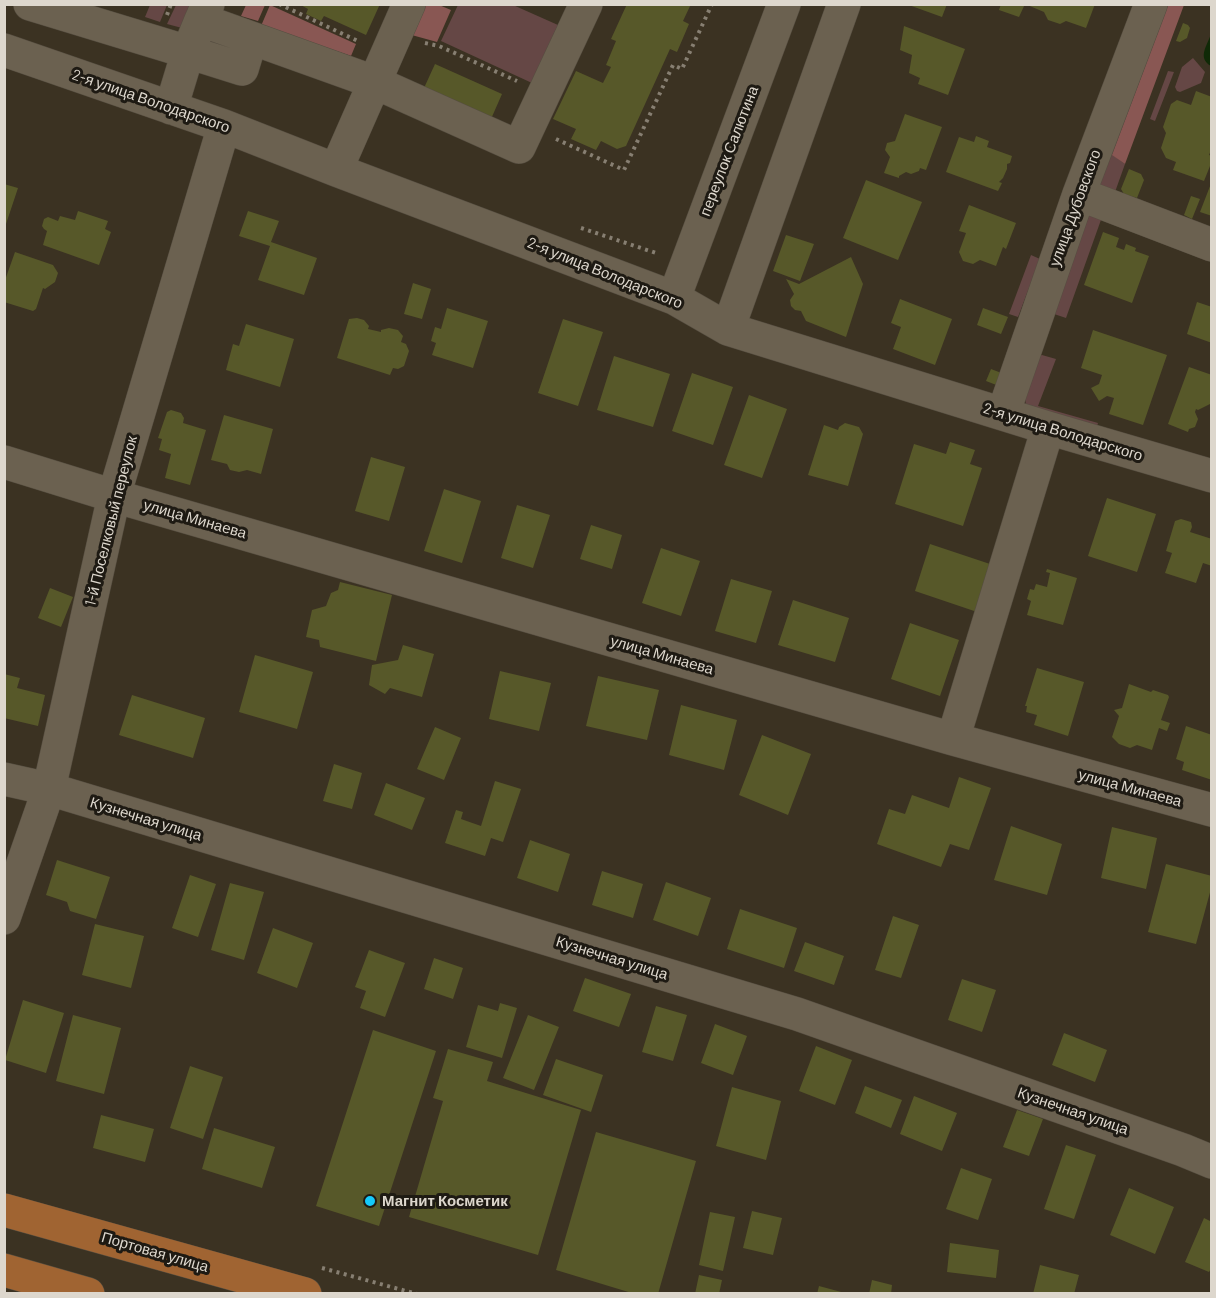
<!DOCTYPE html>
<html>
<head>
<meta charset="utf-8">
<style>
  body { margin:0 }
  #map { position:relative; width:1216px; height:1298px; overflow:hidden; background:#3b3222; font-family:Barlow,sans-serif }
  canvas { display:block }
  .frame { position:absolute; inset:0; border:6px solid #ddd7cd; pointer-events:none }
</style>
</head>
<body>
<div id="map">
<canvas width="1216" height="1298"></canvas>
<div class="frame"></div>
</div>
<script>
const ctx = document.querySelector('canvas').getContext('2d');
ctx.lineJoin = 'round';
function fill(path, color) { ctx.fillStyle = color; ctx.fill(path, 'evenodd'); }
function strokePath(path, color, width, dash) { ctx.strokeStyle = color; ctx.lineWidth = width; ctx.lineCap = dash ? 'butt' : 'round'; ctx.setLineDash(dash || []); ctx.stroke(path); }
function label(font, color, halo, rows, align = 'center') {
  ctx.font = font + ' Barlow,sans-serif'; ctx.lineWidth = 6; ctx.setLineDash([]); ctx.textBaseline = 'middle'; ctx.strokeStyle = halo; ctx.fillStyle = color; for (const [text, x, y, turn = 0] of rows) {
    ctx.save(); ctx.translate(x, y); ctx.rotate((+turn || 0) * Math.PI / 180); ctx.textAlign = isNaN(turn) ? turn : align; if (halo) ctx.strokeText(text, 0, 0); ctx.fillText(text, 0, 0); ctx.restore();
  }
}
const green = new Path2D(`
  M150,5H167L160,22L145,17Z
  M176,5H193L182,28L167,24Z
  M458,5H513L558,25L532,83L441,41Z
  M1162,5H1168L1113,155L1125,164L1115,192L1101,185V170Z
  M1193,58L1205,72L1201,83L1180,92L1177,91L1175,87L1182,67Z
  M1168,71L1174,72L1155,121L1150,119Z
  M1089,214L1102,217L1066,318L1048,312Z
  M1031,255L1040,259L1018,317L1009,314Z
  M1042,355L1056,359L1038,406L1098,423L1095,432L1026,405L1024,392L1036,357Z`);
const forest = new Path2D(`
  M246,5H265L258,21L241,16Z
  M270,5L356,44L351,56L261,26Z
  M420,5H439L451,10L437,42L408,34Z
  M1168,5H1184L1125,164L1112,155Z`);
const water = new Path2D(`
  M1211,34V66C1197,58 1207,46 1211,34Z`);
const building = new Path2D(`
  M299,4H380L366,35L324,16L321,21L306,14L308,9Z
  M627,4H691L683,21L689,24L677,52L670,49L626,146L617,149L601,141L596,150L571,139L576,129L553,119L576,71L603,83L611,67L606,65L616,41L611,39Z
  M906,4H947L942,17Z
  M1001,4H1025L1019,17L999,10Z
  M1025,4H1095L1086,28L1066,21L1060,24L1048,20L1044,12Z
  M1183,23L1188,25L1190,28L1187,38L1180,42L1176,41Z
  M904,26L965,49L948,95L918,84L920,78L909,73L912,55L900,50Z
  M435,64L502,94L491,119L424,88Z
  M1196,91L1212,97V148L1209,155L1212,156V161L1204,181L1173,170L1176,162L1166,158L1161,148L1166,133L1163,127L1171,104L1177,100L1191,105Z
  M905,114L942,127L926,170L920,168L919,171L911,174L906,172L899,176V178L884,173L890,157L885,150L887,143L895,141Z
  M976,136L989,141L987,147L1012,156L1010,163L1007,164V169L1003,178L999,182L1002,183L998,191L946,172L959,137L974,142Z
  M1129,169L1141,174L1144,180L1137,198L1124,194L1121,189Z
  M866,180L922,202L898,260L843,238Z
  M1212,181V216L1200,212Z
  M4,184L18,188L5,227H4Z
  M1191,196L1200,199L1192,219L1184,215Z
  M969,205L1016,223L1006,249L1003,247L996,266L980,260L973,264L963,261L959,252L966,233L959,231Z
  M78,211L108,221L105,229L111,232L99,265L43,245L47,231L44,229L42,226L44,219L48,217L58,221L60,216L75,220Z
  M248,211L279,221L271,242L317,258L304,295L258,280L270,246L239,236Z
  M1103,232L1119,238L1116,247L1124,250L1126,244L1136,248L1135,251L1149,256L1132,303L1084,285Z
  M786,235L814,244L800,281L773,271Z
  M15,252L53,265L58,273L55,282L45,289L43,288L36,309L33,311L4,302V283Z
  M851,257L863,284L846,337L806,321L801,311L795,310L791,306L790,300L794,294L786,279L799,284Z
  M413,283L431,289L422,319L404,314Z
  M900,299L952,319L935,365L893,349L901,327L891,323Z
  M1197,302L1212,307V343L1187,334Z
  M447,308L488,321L473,368L432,355L436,343L431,341L435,327L441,329Z
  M983,308L1008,317L1001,334L977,325Z
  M357,318L364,320L369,326L368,329L381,332V330L389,328L398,330L403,336L401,342L406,344L409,351L404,366L398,369L393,368L390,375L337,358L349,319Z
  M563,319L603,332L578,406L538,393Z
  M246,324L294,339L280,387L226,370L233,344L239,346Z
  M1093,330L1167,355L1143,425L1109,414L1114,398L1107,396L1099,401L1091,388L1099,384L1102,375L1081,368Z
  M614,356L670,374L653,427L597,410Z
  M1189,367L1212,375V403L1198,410L1196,409L1195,412L1198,419L1195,427L1189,429L1188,432L1168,424Z
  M991,369L1004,374L999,386L986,381Z
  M692,373L733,387L713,445L672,431Z
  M749,395L787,409L762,478L724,465Z
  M171,410L181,413L184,418L183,423L206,430L190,485L165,478L171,454L159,450L162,439L158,438L167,412Z
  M224,415L273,429L261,474L247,470L239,472L230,470L227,464L211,460Z
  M845,423L859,427L863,434L848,486L808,475L824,425L838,430L839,427Z
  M950,442L975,450L970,464L982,468L963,526L895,504L914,444L946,454Z
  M371,457L405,467L389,521L355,511Z
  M444,489L481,501L462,563L424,551Z
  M1107,498L1156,514L1137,572L1088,556Z
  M517,505L550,515L533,568L501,558Z
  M1181,519L1191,522L1192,527L1190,532L1212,539V566L1203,563L1196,583L1165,573L1172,553L1166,551L1175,521Z
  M591,525L622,535L612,569L580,559Z
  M930,544L999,567L983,614L915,591Z
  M661,548L700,561L681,616L642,603Z
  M1047,569L1077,578L1063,625L1027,615L1031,601L1027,599L1030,589L1034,590L1036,584L1047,587L1050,573L1046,572Z
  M731,579L772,591L756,643L715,631Z
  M340,582L392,595L376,661L320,647L319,640L306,637L312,610L326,606L331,593L338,590Z
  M50,588L73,597L61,627L38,618Z
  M793,600L849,618L835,662L778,645Z
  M910,623L959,640L940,696L891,679Z
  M403,645L434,654L422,697L390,688L385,694L369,685L372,665L398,660Z
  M255,655L313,672L297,729L239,712Z
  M1037,668L1084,682L1068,736L1034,725L1037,715L1026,712L1027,706H1025Z
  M500,671L551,683L539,731L489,719Z
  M4,674L20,678L17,688L45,695L38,726L4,718Z
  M598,676L659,690L647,740L586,726Z
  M1129,684L1151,692L1153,690L1168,695L1169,697L1161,720L1170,723L1167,731L1159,728L1152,750L1137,745L1130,748L1119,744L1112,737L1119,716L1114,710L1122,708Z
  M132,695L205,718L193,758L119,735Z
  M681,705L737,720L724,770L669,755Z
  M1186,726L1212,735V780L1182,770L1184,762L1176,759Z
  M435,727L461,738L444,780L417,769Z
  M762,735L811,754L788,815L739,795Z
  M334,764L362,773L352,809L323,801Z
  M959,777L991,788L969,850L950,844L941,867L877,844L889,809L905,814L912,795L949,808Z
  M495,781L521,789L503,842L491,838L485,856L445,843L456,810L463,812L461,819L481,826Z
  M386,783L425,798L412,830L374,815Z
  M1011,826L1062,844L1047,895L994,880Z
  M1112,827L1157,838L1146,889L1101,878Z
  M530,840L570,854L558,892L517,878Z
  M57,860L110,877L96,919L70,911L67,902L46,895Z
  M1166,864L1212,876V885L1196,944L1148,932Z
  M602,871L643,884L633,918L592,905Z
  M190,875L216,884L198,937L172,928Z
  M666,882L711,898L698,936L653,920Z
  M230,883L264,892L244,960L211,950Z
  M740,909L797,928L784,968L727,949Z
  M893,916L919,925L901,978L875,970Z
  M95,924L144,936L131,988L82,975Z
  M273,928L313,943L297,988L257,973Z
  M805,942L844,956L834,985L794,971Z
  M369,950L405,963L385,1017L360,1008L366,991L355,987Z
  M434,958L463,968L453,999L424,989Z
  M585,978L631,994L619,1027L573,1011Z
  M962,979L996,990L982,1032L948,1020Z
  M23,1000L64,1013L46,1073L5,1060Z
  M500,1003L517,1008L502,1058L466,1047L478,1005L498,1011Z
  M656,1006L687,1015L673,1061L642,1052Z
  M73,1015L121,1028L104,1094L56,1081Z
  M528,1015L559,1027L534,1090L503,1078Z
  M715,1024L747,1036L733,1075L701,1063Z
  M373,1030L436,1051L379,1226L316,1206Z
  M1064,1033L1107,1050L1095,1082L1052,1065Z
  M816,1046L852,1060L835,1105L799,1091Z
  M448,1049L493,1062L487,1081L581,1110L538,1255L409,1217L443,1101L433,1098Z
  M556,1059L603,1075L591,1112L543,1095Z
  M190,1066L223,1077L203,1139L170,1128Z
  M865,1086L902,1100L891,1128L855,1113Z
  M732,1087L781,1101L766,1160L716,1146Z
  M914,1096L957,1113L942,1151L900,1134Z
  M1017,1110L1043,1119L1029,1156L1003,1147Z
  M101,1115L154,1129L145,1162L93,1148Z
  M214,1128L275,1147L262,1188L202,1169Z
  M596,1132L696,1161L658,1294H635L556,1270Z
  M1066,1145L1096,1155L1074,1219L1044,1209Z
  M961,1168L992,1179L978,1220L946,1209Z
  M1129,1188L1174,1207L1155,1254L1110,1235Z
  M752,1211L782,1218L773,1255L743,1248Z
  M710,1212L735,1217L723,1271L699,1265Z
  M1204,1218L1212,1222V1267L1209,1272L1185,1262Z
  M950,1243L999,1250L996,1278L947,1272Z
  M1040,1265L1079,1275L1074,1294H1033Z
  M699,1275L722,1280L719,1294H695Z
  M872,1280L892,1285L891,1294H869Z
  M819,1286L845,1293L844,1294H817Z`);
const path = new Path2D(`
  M279,4L360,42
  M167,15L171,4
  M425,43L439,46L517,81
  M556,139L624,170L673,65L682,69L712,4
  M581,228L659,254
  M322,1268L417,1294`);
const minor = new Path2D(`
  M30,4L188,52L201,20
  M208,4L201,20L374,82L519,147L586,4
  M4,50L224,126L336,170L674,298L728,329L1048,428L1212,476
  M171,108L188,52L242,69L251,39
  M336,170L409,4
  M1079,194L1212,245
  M674,298L784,4
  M728,329L844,4
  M1003,414L1079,194L1151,4
  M4,462L114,496L953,739L1212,810
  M953,739L1048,428
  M4,779L49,789L797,1014L1183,1150L1212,1162
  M4,918L49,789L114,496L224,126`);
const major = new Path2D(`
  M4,1210L305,1294
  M4,1270L88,1294`);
const markers = [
  [370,1201,6,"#15cafb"]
];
const streetNames = [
  ["2-я улица Володарского",151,101,19],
  ["переулок Салютина",729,151,-69],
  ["улица Дубовского",1075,208,-70],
  ["2-я улица Володарского",605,273,22],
  ["2-я улица Володарского",1063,432,17],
  ["улица Минаева",195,519,16],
  ["1-й Поселковый переулок",111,521,-76],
  ["улица Минаева",662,655,16],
  ["улица Минаева",1130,788,15],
  ["Кузнечная улица",146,819,17],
  ["Кузнечная улица",612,958,17],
  ["Кузнечная улица",1073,1111,19],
  ["Портовая улица",155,1252,16]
];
const poiNames = [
  ["Магнит Косметик",382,1201]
];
fill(green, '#654745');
fill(forest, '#895753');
fill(water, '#102a07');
fill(building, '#575829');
strokePath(minor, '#564e41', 34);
strokePath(major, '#564e41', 34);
strokePath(path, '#877f72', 4, [3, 4.5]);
strokePath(minor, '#6b6150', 33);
strokePath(major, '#a06432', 33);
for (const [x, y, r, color] of markers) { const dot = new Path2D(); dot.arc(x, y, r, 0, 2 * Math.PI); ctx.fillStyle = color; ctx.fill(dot); strokePath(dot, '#1e1a13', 2); }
label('15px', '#ddd7cd', '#1e1a13', streetNames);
label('bold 15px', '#ddd7cd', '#1e1a13', poiNames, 'left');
</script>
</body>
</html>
